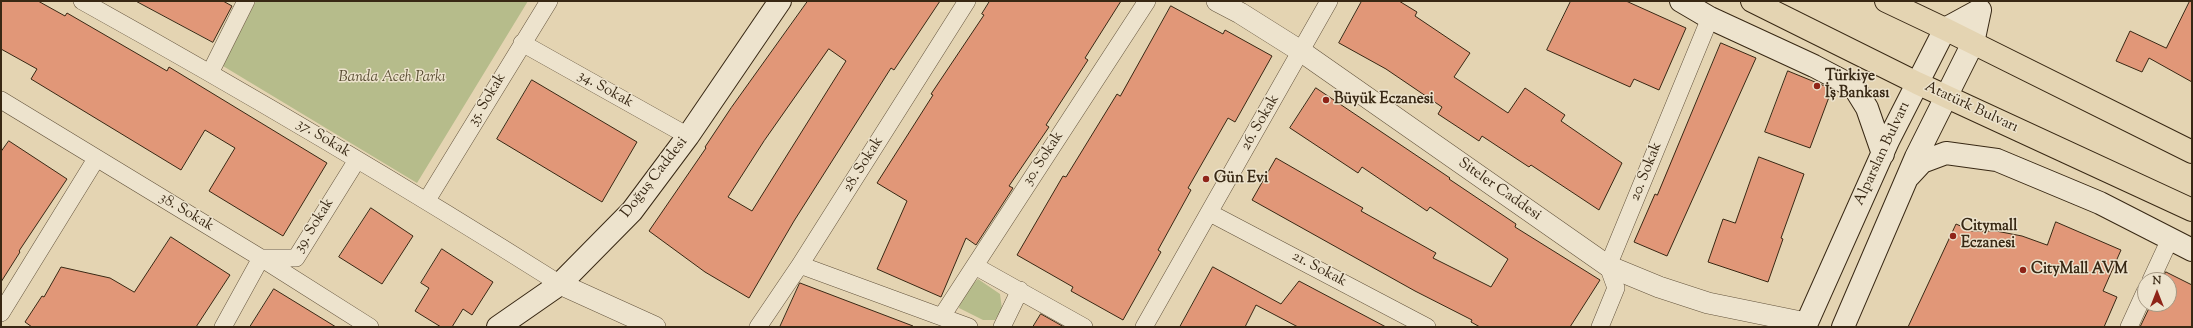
<!DOCTYPE html>
<html>
<head>
<meta charset="utf-8">
<style>
  body { margin:0 }
  #map { position:relative; width:2193px; height:328px; overflow:hidden; background:#e4d4b2; font-family:"Sorts Mill Goudy",serif }
  canvas { display:block }
  .frame { position:absolute; inset:0; border:2px solid #382814; pointer-events:none }
  .north { position:absolute; left:2137px; top:272px; width:40px; height:40px; box-sizing:border-box; background:#ede3cd; border:1px solid #a59883; border-radius:50%; rotate:0deg; font-size:11px; font-weight:700; line-height:16px; text-align:center; color:#382814 }
  .north::after { content:''; display:block; margin:auto; width:14px; height:18px; background:#8f2418; clip-path:polygon(50% 0,100% 100%,50% 72%,0 100%) }
</style>
</head>
<body>
<div id="map">
<canvas width="2193" height="328"></canvas>
<div class="frame"></div>
<div class="north">N</div>
</div>
<script>
const ctx = document.querySelector('canvas').getContext('2d');
ctx.lineJoin = 'round';
function fill(path, color) { ctx.fillStyle = color; ctx.fill(path, 'evenodd'); }
function strokePath(path, color, width, dash) { ctx.strokeStyle = color; ctx.lineWidth = width; ctx.lineCap = dash ? 'butt' : 'round'; ctx.setLineDash(dash || []); ctx.stroke(path); }
function label(font, color, halo, rows, align = 'center') {
  ctx.font = font + ' "Sorts Mill Goudy",serif'; ctx.lineWidth = 3; ctx.setLineDash([]); ctx.textBaseline = 'middle'; ctx.strokeStyle = halo; ctx.fillStyle = color; for (const [text, x, y, turn = 0] of rows) {
    ctx.save(); ctx.translate(x, y); ctx.rotate((+turn || 0) * Math.PI / 180); ctx.textAlign = isNaN(turn) ? turn : align; if (halo) ctx.strokeText(text, 0, 0); ctx.fillText(text, 0, 0); ctx.restore();
  }
}
const green = new Path2D(`
  M256,1H528L417,183L223,66Z
  M978,279L1000,294L1002,309L995,320H983L959,308L961,295Z`);
const building = new Path2D(`
  M1,1H38L65,16L67,13L167,71L169,67L327,163L283,236L209,191L235,148L205,130L181,170L31,79L37,69L1,49Z
  M136,1H223L232,6L213,42Z
  M808,1H940L894,70L891,68L794,221L749,298L705,272L649,231L706,148L705,147L731,108ZM829,49L846,61L752,211L728,197L764,141Z
  M990,1H1121L1085,58L1088,60L1046,125L1049,127L1009,186L1013,188L976,245L966,238L941,297L877,269L907,201L877,183L933,95L931,94L984,15L982,14Z
  M1362,1H1399L1417,12L1415,16L1470,53L1454,77L1508,113L1525,88L1565,115L1561,121L1622,163L1599,210L1531,165L1529,167L1482,136L1479,141L1438,114L1442,107L1386,69L1339,43Z
  M1571,1H1626L1686,28L1659,90L1634,79L1630,87L1547,50Z
  M2190,1H2192V82L2149,58L2142,72L2116,61L2130,31L2166,48Z
  M1171,6L1223,34L1225,30L1272,56L1235,122L1228,118L1188,188L1191,190L1158,250L1161,252L1123,320L1071,291L1073,287L1017,255L1063,176L1066,177L1117,94L1120,96Z
  M1721,43L1756,58L1667,256L1634,242L1655,194L1657,195Z
  M1788,71L1832,89L1810,148L1765,132Z
  M532,80L637,142L602,202L497,139Z
  M1316,88L1450,178L1449,179L1516,224L1515,227L1600,280L1570,327H1480L1471,322L1472,320L1415,291L1252,200L1276,158L1363,208L1361,211L1436,253L1433,258L1491,287L1508,259L1430,207L1427,211L1362,167L1358,173L1290,128Z
  M9,141L67,179L19,251L20,252L1,282V152Z
  M1759,157L1804,174L1781,238L1783,239L1768,282L1708,262L1723,219L1735,223Z
  M371,208L413,236L382,284L339,257Z
  M2056,222L2121,250L2103,291L2117,297L2104,327H1908L1956,224L1972,231H1996L2022,236L2047,245Z
  M171,237L230,275L196,327H32L25,322L42,296L44,297L61,267L110,278L134,292Z
  M442,249L493,282L472,315L463,309L452,327H441L415,311L429,288L421,283Z
  M1213,267L1281,304L1299,281L1386,327H1298L1256,305L1245,327H1180Z
  M2166,272L2192,285V327H2140L2151,304H2169V280H2162Z
  M800,283L913,326V327H780Z
  M274,289L336,327H250Z
  M1041,314L1064,327H1033Z`);
const minor = new Path2D(`
  M82,1C244,91 403,185 560,284
  M522,43L688,136
  M210,73L246,1
  M1,100L261,258L370,327
  M427,200L549,1
  M1210,213L1427,327
  M800,265L969,327
  M975,266L1084,327
  M2151,280L2170,239
  M1,313L96,159
  M942,316L1147,1
  M223,327L261,258H296L357,160
  M758,327L800,265L967,1
  M1002,327L1020,290
  M1144,327L1329,1
  M1600,327L1616,288L1608,266L1710,18
  M2129,327L2145,292`);
const tertiary = new Path2D(`
  M1217,1L1240,13L1302,52L1608,266L1659,287L1708,303L1806,323
  M560,284L655,327`);
const secondary = new Path2D(`
  M1681,1L1710,18L1814,66L1854,87L1867,108L1883,154
  M1909,176L1922,162L1946,153L1997,160L2100,203L2192,250
  M498,327L560,284L632,211L688,136L780,1
  M1805,327L1888,141L1945,29L1980,10
  M1843,327L1916,157L1973,43L1980,10`);
const trunk = new Path2D(`
  M1752,1L1917,83L2192,210
  M1886,1L1945,29L2192,152`);
const markers = [
  [1817,86,4,"#8f2418"],
  [1326,100,4,"#8f2418"],
  [1206,179,4,"#8f2418"],
  [1953,236,4,"#8f2418"],
  [2023,270,4,"#8f2418"]
];
const poiNames = [
  ["Türkiye",1825,77],
  ["İş Bankası",1825,94],
  ["Büyük Eczanesi",1334,100],
  ["Gün Evi",1214,179],
  ["Citymall",1961,227],
  ["Eczanesi",1961,244],
  ["CityMall AVM",2031,270]
];
const parkNames = [
  ["Banda Aceh Parkı",392,78]
];
const streetNames = [
  ["34. Sokak",605,90,29],
  ["35. Sokak",488,100,-59],
  ["Atatürk Bulvarı",1971,108,25],
  ["26. Sokak",1261,123,-60],
  ["37. Sokak",323,139,31],
  ["Alparslan Bulvarı",1883,154,-65],
  ["30. Sokak",1044,159,-57],
  ["28. Sokak",864,165,-58],
  ["20. Sokak",1647,172,-68],
  ["Doğuş Caddesi",655,178,-52],
  ["Siteler Caddesi",1499,190,35],
  ["38. Sokak",186,213,31],
  ["39. Sokak",315,226,-58],
  ["21. Sokak",1319,270,28]
];
fill(green, '#b6bc8b');
fill(building, '#e19778');
strokePath(building, '#382814', 1);
strokePath(minor, '#63533c', 18);
strokePath(tertiary, '#63533c', 22);
strokePath(secondary, '#382814', 24);
strokePath(trunk, '#382814', 24);
strokePath(minor, '#ede3cd', 17);
strokePath(tertiary, '#ede3cd', 21);
strokePath(secondary, '#ede3cd', 22);
strokePath(trunk, '#e4d4b2', 22);
for (const [x, y, r, color] of markers) { const dot = new Path2D(); dot.arc(x, y, r, 0, 2 * Math.PI); ctx.fillStyle = color; ctx.fill(dot); strokePath(dot, '#ede3cd', 1.5); }
label('bold 15px', '#382814', '#ede3cd', poiNames, 'left');
label('italic 15px', '#584d32', '#ede3cd', parkNames);
label('15px', '#382814', '#ede3cd', streetNames);
</script>
</body>
</html>
